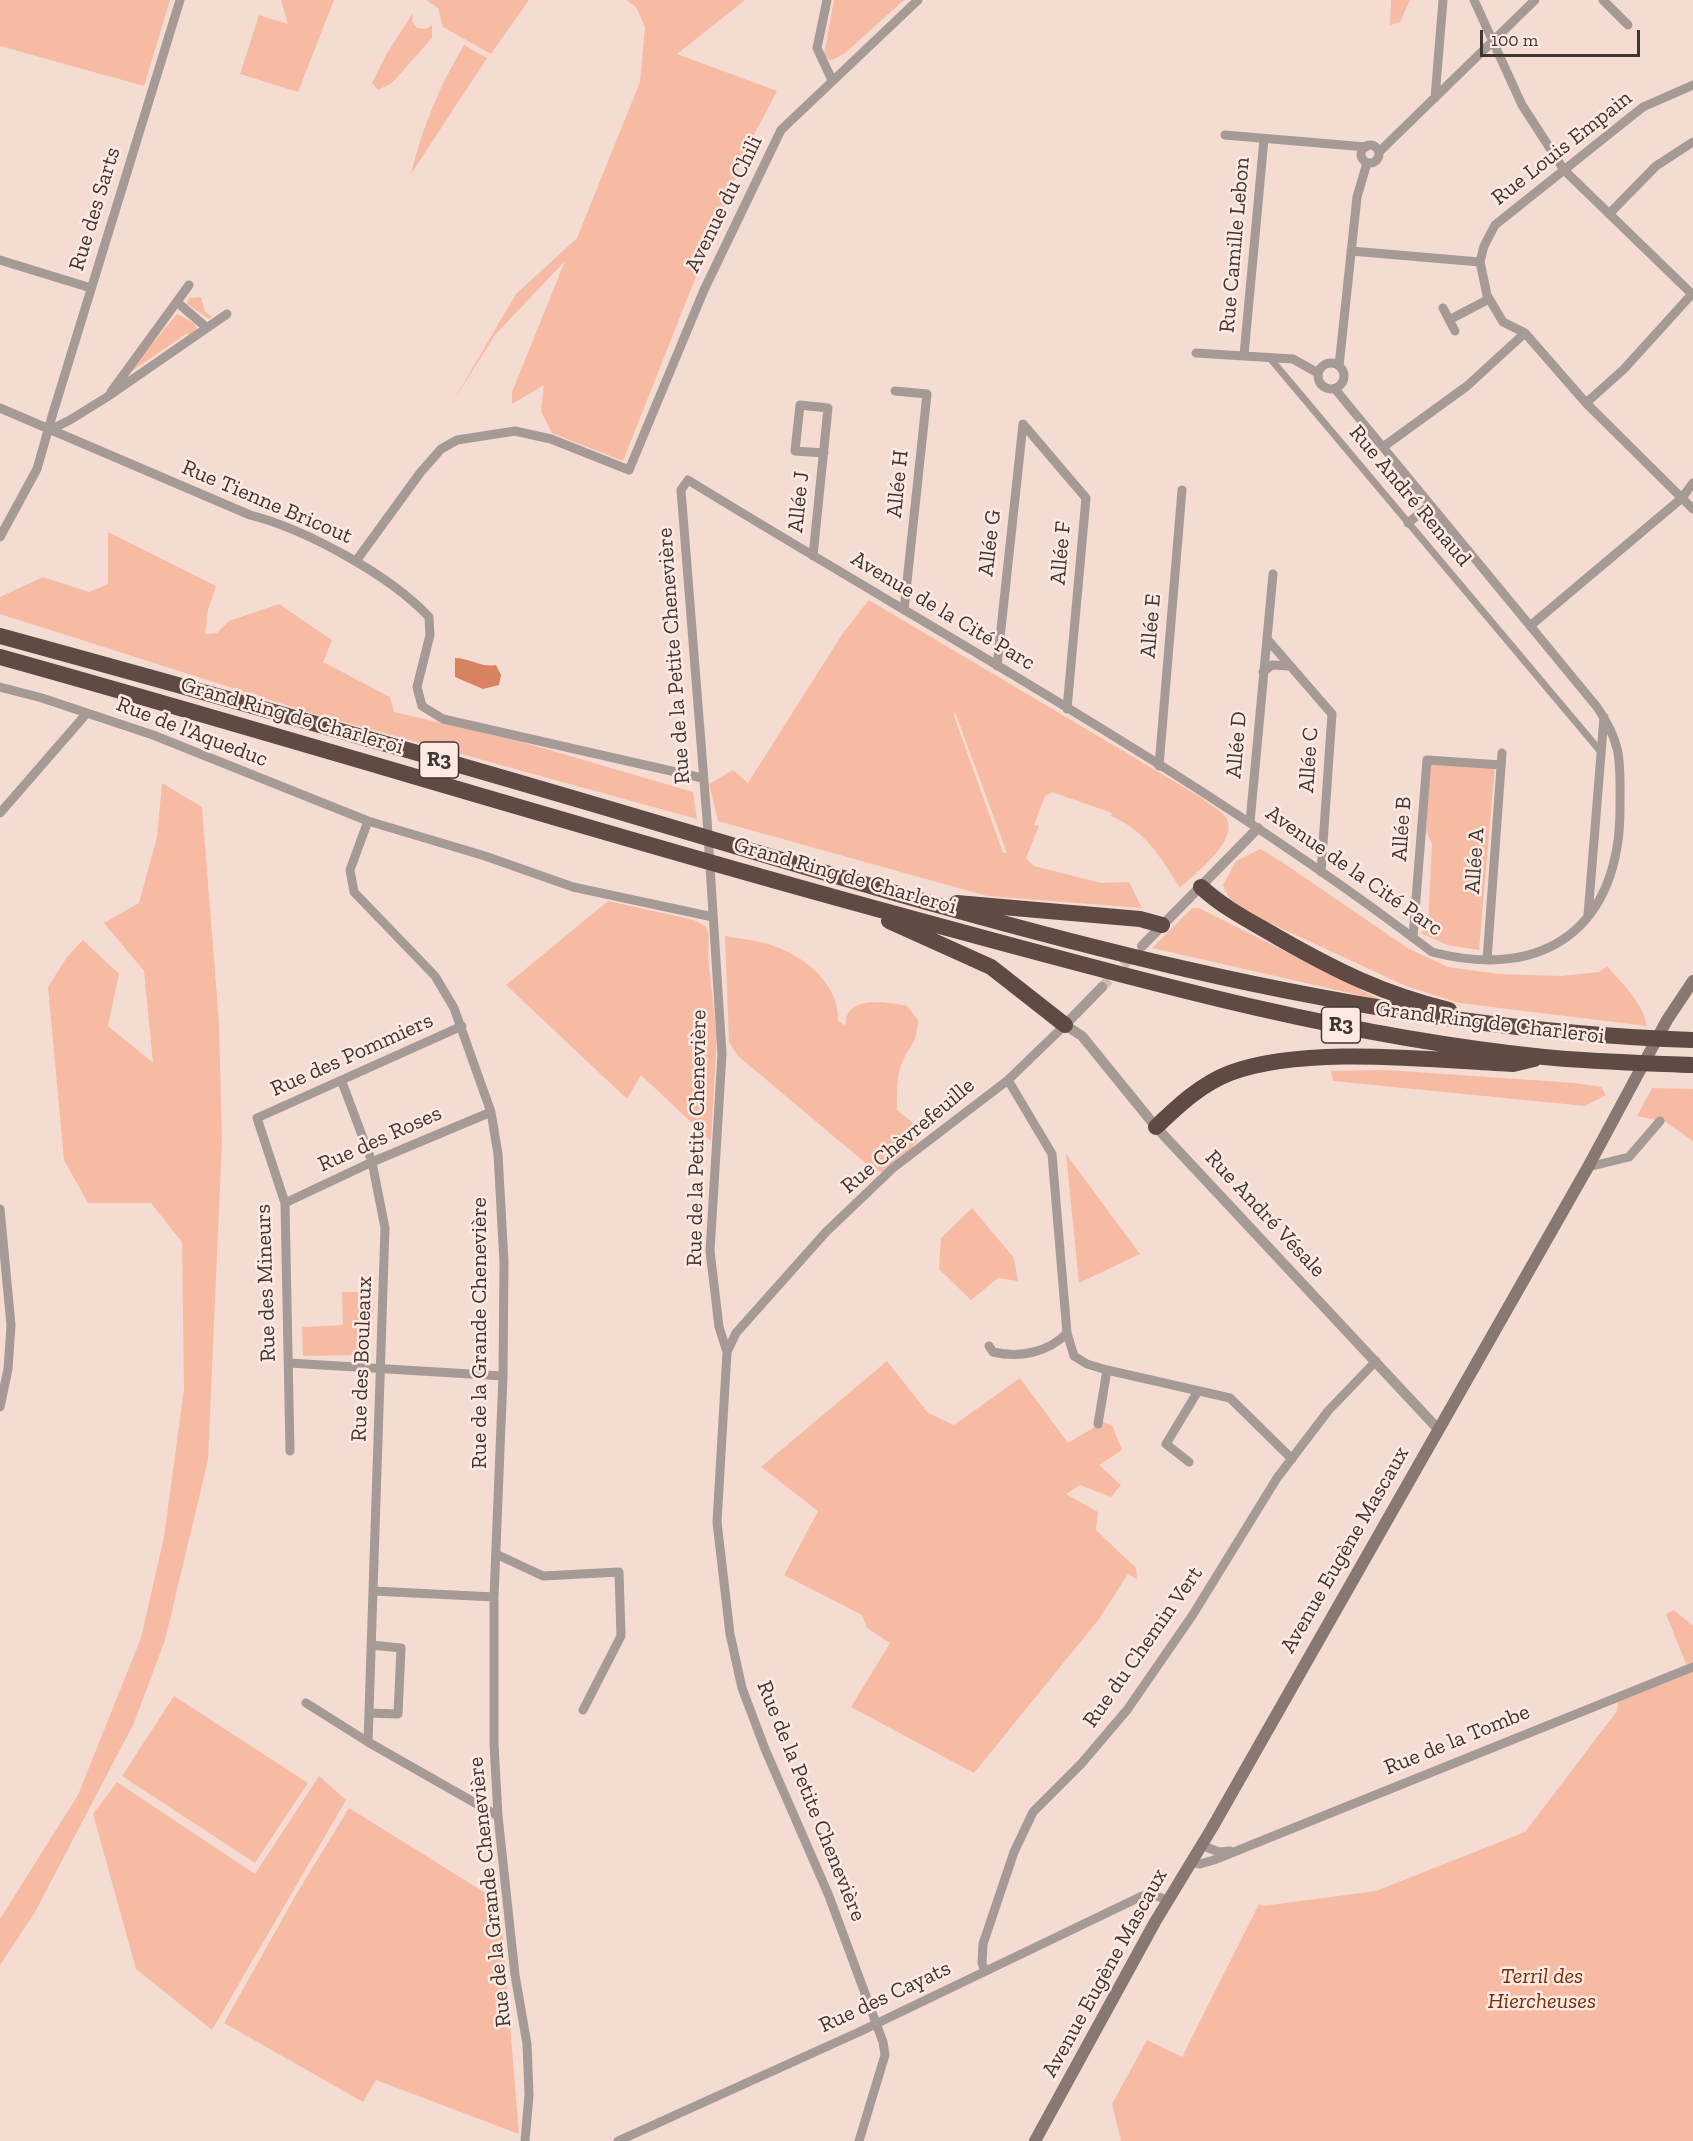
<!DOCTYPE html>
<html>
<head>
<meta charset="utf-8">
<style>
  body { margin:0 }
  #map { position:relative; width:1693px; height:2141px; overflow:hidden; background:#f4dcd3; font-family:"Zilla Slab",serif }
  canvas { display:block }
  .scale { position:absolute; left:1480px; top:30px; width:160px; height:27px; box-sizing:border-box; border:3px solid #403733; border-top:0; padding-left:8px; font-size:18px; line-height:21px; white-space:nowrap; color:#403733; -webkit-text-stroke:4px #feeae3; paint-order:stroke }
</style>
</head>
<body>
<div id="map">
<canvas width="1693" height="2141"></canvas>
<div class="scale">100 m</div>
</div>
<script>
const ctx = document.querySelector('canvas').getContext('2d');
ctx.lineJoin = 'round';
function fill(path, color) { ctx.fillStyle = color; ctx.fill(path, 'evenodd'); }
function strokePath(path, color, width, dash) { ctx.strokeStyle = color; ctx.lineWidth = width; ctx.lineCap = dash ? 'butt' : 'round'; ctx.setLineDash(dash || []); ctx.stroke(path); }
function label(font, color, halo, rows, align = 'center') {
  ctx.font = font + ' "Zilla Slab",serif'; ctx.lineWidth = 5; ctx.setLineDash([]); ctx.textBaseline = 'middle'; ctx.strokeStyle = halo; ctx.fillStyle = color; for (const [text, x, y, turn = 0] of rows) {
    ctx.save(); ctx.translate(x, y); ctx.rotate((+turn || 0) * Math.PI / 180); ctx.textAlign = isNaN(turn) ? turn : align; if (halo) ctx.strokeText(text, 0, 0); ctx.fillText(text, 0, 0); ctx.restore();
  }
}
const green = new Path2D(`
  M0,0H170L144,86L0,46Z
  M281,0H334L298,92L240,74L259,15L288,24Z
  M426,0H529L491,54L443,27L438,8Z
  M626,0H745L677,54L777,91L746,150L623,461L552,433L541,411L544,385L512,404V392L565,261L495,335L452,403L516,294L577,238L640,82L645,27L636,7Z
  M834,0H904L844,54L830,61L824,54Z
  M1391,0H1410L1400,22L1390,25Z
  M413,13L412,22L417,28L426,29L432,25V38L392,83L378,90L372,83L387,53Z
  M464,45L487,58L411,174C422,128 440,85 464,45Z
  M201,297L205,312L212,317L209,319L187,304L189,298Z
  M177,314L194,323L197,329L193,335L186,334L129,373L128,377L125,376Z
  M108,532L216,586L208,610L205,634L217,633L229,621L279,604L332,640L323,662L390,697L394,712L522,742L693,792L697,819L308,712L0,614V597L43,577L89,592L108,584Z
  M869,600L1202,798C1208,804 1219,809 1225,816C1242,839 1195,873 1180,888C1161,858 1145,830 1111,816L1112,813L1052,792L1045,796L1034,825L1039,826L1026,858L1034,866L1101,883L1129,882L1142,908L987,896L718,821L709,784L733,770L748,783L843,633ZM955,712L1007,853H1003L954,716Z
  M1439,760L1495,765L1479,950L1447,945L1421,933L1428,925L1432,844L1426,831L1430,766Z
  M162,783L202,807L219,1023L222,1141L208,1460L165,1640L134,1723L35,1912L0,1965V1919L78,1795L141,1638L164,1537L184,1389L182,1242L151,1203H88L64,1160L48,987L67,957L83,940L119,974L108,1026L153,1063L144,971L104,923L139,903L157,837Z
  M1260,849L1279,860L1409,949L1448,967L1499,974L1561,976L1599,972L1607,966C1623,985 1642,1001 1647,1026L1459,1003L1406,986L1233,906L1223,885L1236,861Z
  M608,901L694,920L706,927L709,935L708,957L717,1038L711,1141L641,1075L627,1099L506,985Z
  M1192,908H1199L1381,1000L1152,948Z
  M725,936C740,939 757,940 771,945C804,956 839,983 838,1020L844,1025L846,1024C845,995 888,1002 907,1006L918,1020C917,1045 910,1043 902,1063C896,1076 897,1096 897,1110C903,1115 911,1120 915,1126C929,1143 893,1163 882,1172L875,1171L738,1056L729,1042Z
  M1387,1070L1575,1083L1601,1087L1606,1095L1585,1106L1333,1081L1331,1071Z
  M1652,1088L1693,1089V1141L1666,1122L1637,1116Z
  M1066,1154L1140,1254L1079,1283Z
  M972,1208L1014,1258L1018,1281L998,1278L971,1300L939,1269L941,1238Z
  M342,1292H373V1319H365L366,1355L303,1356L302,1327L343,1325Z
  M887,1361L928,1413L954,1425L1020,1378L1068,1443L1103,1422L1112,1425L1122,1450L1099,1465L1121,1485L1111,1497L1080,1485L1066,1494L1098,1512L1096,1530L1136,1568L1137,1579L1128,1574L1099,1619L974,1773L851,1707L890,1643L867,1628L862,1615L784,1575L818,1511L761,1467Z
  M1674,1610L1693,1626V1662L1686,1664L1666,1614Z
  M1693,1667V2141H1121L1112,2104L1147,2040L1182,2057L1259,1904L1263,1906L1376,1891L1525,1832L1617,1711L1619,1695Z
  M174,1696L308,1783L255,1863L122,1776Z
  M319,1776L346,1800L212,2030L136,1969L93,1814L117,1782L255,1874Z
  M349,1808L500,1902L519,2134L376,2080L363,2102L224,2023L297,1893Z`);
const water = new Path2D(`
  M455,658C470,658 482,668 496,665L501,675L499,685L483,689L455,677Z`);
const tertiaryTunnel = new Path2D(`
  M1102,987L1134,954`);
const pedestrian = new Path2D(`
  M1269,357L1601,752`);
const minor = new Path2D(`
  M827,0L817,48L832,80
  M1474,0L1522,105L1564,170L1693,295
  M1603,0L1628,25
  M1693,85L1643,107L1495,225L1484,246L1480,262L1487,295L1503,322L1525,333L1586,403L1693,509
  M1435,98L1443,0
  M1225,135L1366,147
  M1361 154a9 9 0 1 1 18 0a9 9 0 1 1-18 0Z
  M1379,152L1535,0
  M1609,214L1656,166L1693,142
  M1351,251L1480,262
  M0,260L91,288
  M177,302L207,328
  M1443,308L1455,331
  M1449,320L1489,299
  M1196,353L1293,359L1318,373
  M1244,355L1264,139
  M1318 376a13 13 0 1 1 26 0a13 13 0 1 1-26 0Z
  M1339,366L1357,197L1367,163
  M895,391L927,394L904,610
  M111,392L189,285
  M1586,403L1624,369L1692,294
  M0,408L250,515C305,529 390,575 429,617L430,635L417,687L422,706L443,719L702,778
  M1023,424L1086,498L1067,709
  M48,431L70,420L107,397L227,314
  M1383,447L1467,386L1525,333
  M1408,523L1430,505
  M0,537L37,469L53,413L180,0
  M813,556L828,408L800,405L795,451L824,453
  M356,561L420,473L441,449L457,440L515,431L551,439L629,470L704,290L781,130L918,0
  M1530,626L1682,498L1693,483
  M1267,639L1332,714L1321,872
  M997,666L1023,424
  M1263,672L1272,665L1290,666
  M0,687L42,698L153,735L368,821L485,856L573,887L713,917
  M1159,766L1182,490
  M0,813L87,713
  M368,821L350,870L354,892L435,976L454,1008L491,1112L498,1154L504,1262L503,1376L494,1597V1744L498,1816L515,1975L527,2044L529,2095L525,2141
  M1250,822L1273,574
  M1588,915L1604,717
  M1413,937L1427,760L1501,765
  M1487,960L1502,753
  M1008,1080L1052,1154L1067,1333L1074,1356L1087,1364L1107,1370L1230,1398L1292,1459
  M342,1082L372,1162L385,1228L368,1742
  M1588,1167L1629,1157L1660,1121
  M285,1203L372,1162L491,1112
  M0,1209L11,1325L8,1369L0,1407
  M989,1346L993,1352C1019,1358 1048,1353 1067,1333
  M727,1352L736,1333L826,1232L893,1168L1008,1080L1065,1025
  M289,1363L503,1376
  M1098,1424L1107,1370
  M290,1451L285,1203L257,1118L462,1026
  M1189,1462L1166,1444L1198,1391
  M496,1554L543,1576L619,1572L621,1636L583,1710
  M373,1591L494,1597
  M306,1703L368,1742L498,1816
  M369,1713L398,1714L401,1648L371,1645
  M1201,1845L1219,1852L1230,1851
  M1191,1862L1200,1864L1214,1860L1693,1667
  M985,1971L982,1963L983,1944L1014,1852L1033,1812L1081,1764L1127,1710L1192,1616L1277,1478L1328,1411L1376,1361
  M618,2141L859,2032L1142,1896L1153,1895L1168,1900
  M859,2141L885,2055L883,2042L829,1896L765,1749L742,1688L730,1634L717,1522L727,1352L719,1327L710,1251L722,1054L707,819L681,490L688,480C937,633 1199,774 1432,952C1547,982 1621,925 1620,806C1620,762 1623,745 1597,707L1335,389`);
const tertiary = new Path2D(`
  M1142,946L1258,828
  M1102,987L1065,1025L1082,1036L1156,1127L1438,1429`);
const secondary = new Path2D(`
  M1035,2141L1155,1922L1212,1828L1588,1167L1667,1020L1693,981`);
const motorway = new Path2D(`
  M0,636C231,699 462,765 691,833C1019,931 1349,1029 1693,1040
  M0,657C313,744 623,841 936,925C1136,979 1337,1036 1544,1057C1594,1062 1643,1063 1693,1065
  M1201,887C1225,909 1252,922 1279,938C1337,971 1383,994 1449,1010
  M957,903L1140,919L1162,925
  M889,921L991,967L1065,1025
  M1156,1127C1178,1106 1201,1084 1230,1073C1305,1045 1432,1060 1513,1064L1534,1059`);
const shields = [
  [439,760,39],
  [1341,1025,39]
];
const shieldNames = [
  ["R3",439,760],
  ["R3",1341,1025]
];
const streetNames = [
  ["Rue Louis Empain",1562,148,-38],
  ["Avenue du Chili",724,204,-64],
  ["Rue des Sarts",95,209,-73],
  ["Rue Camille Lebon",1235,245,-85],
  ["Allée H",898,484,-84],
  ["Rue André Renaud",1410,496,50],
  ["Rue Tienne Bricout",267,502,23],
  ["Allée J",799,502,-84],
  ["Allée G",990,543,-83],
  ["Allée F",1061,553,-85],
  ["Avenue de la Cité Parc",943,611,31],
  ["Allée E",1151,626,-85],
  ["Rue de la Petite Chenevière",674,656,-94],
  ["Grand Ring de Charleroi",292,716,16],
  ["Rue de l'Aqueduc",192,732,21],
  ["Allée D",1237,745,-85],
  ["Allée C",1309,760,-86],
  ["Allée B",1402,829,-86],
  ["Allée A",1475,861,-86],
  ["Avenue de la Cité Parc",1354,871,35],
  ["Grand Ring de Charleroi",845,876,16],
  ["Grand Ring de Charleroi",1490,1023,7],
  ["Rue des Pommiers",352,1055,-24],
  ["Rue Chèvrefeuille",908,1136,-40],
  ["Rue de la Petite Chenevière",697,1138,-89],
  ["Rue des Roses",380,1139,-24],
  ["Rue André Vésale",1265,1214,47],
  ["Rue des Mineurs",266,1283,-92],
  ["Rue de la Grande Chenevière",480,1333,-90],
  ["Rue des Bouleaux",362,1359,-88],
  ["Avenue Eugène Mascaux",1345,1550,-60],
  ["Rue du Chemin Vert",1143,1647,-55],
  ["Rue de la Tombe",1457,1740,-22],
  ["Rue de la Petite Chenevière",811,1801,68],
  ["Rue de la Grande Chenevière",490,1892,-96],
  ["Avenue Eugène Mascaux",1105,1973,-61],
  ["Rue des Cayats",885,1997,-25]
];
const parkNames = [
  ["Terril des",1542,1977],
  ["Hiercheuses",1542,2002]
];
fill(green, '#f7bba4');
fill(water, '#d88261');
strokePath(tertiaryTunnel, '#d0bbb3', 10, [10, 5]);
strokePath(pedestrian, '#a59a96', 7);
strokePath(minor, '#a59a96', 9);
strokePath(tertiary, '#a59a96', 10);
strokePath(secondary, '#877873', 12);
strokePath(motorway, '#5f4b44', 16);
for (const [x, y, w] of shields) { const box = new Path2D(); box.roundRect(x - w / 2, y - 18, w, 36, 4.5); ctx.fillStyle = '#feeae3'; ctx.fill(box); strokePath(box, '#403733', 1.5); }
label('bold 21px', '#403733', null, shieldNames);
label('22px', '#403733', '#feeae3', streetNames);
label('italic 22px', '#792c06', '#feeae3', parkNames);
</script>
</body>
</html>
